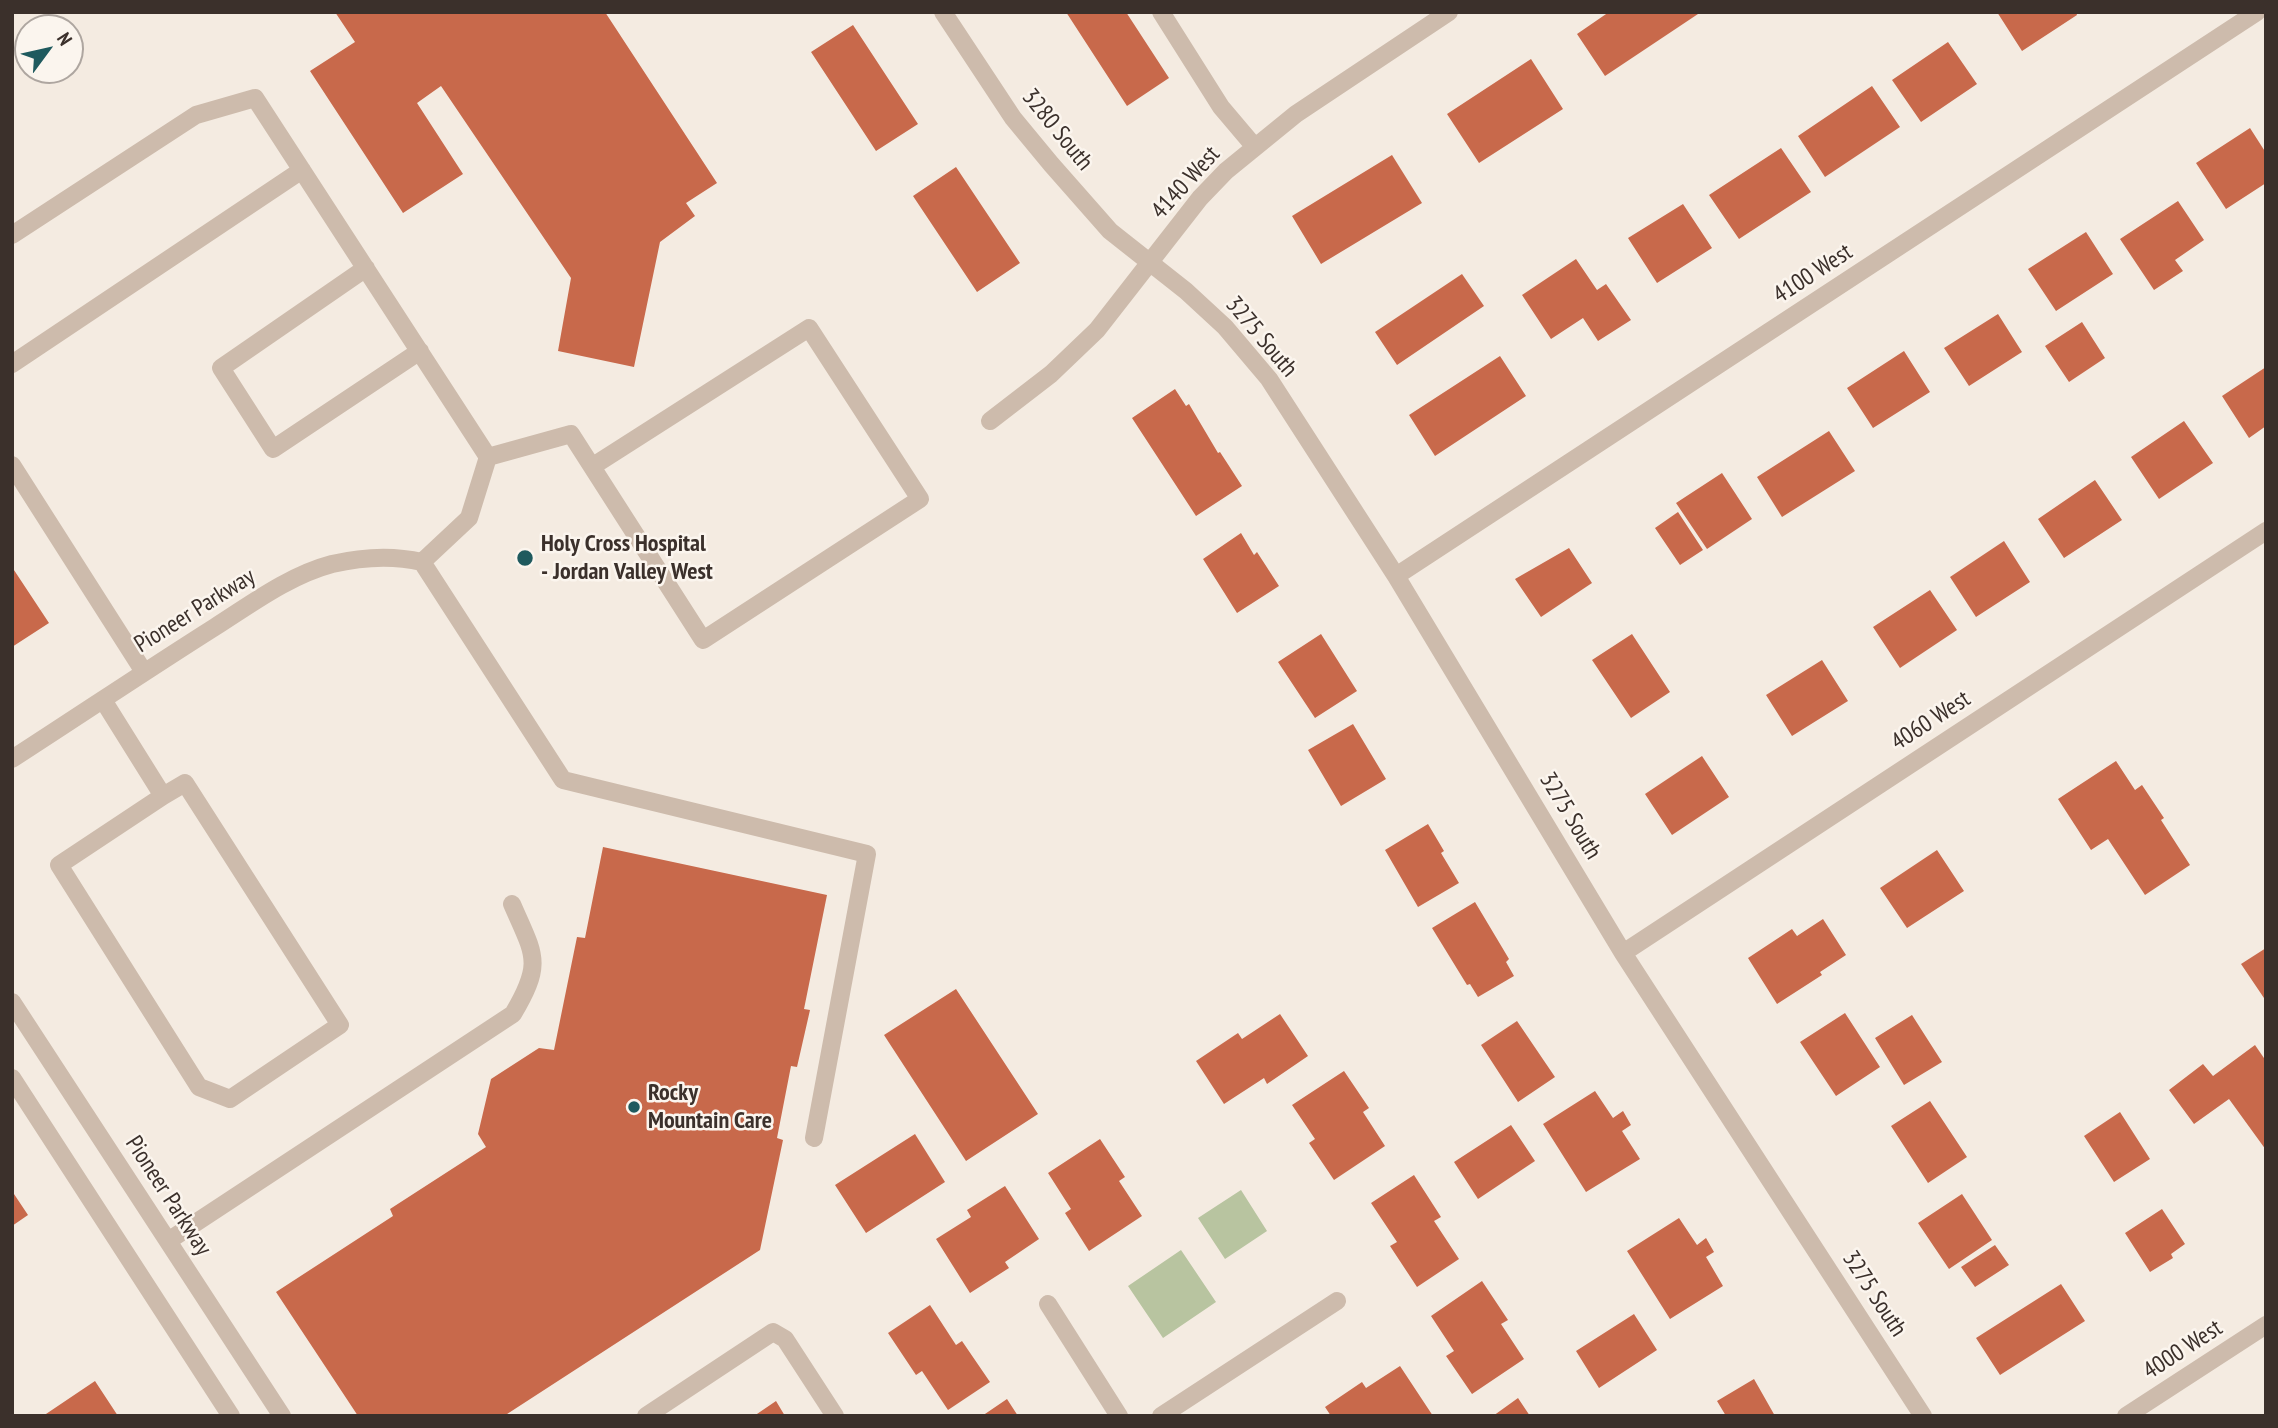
<!DOCTYPE html>
<html>
<head>
<meta charset="utf-8">
<style>
  body { margin:0 }
  #map { position:relative; width:2278px; height:1428px; overflow:hidden; background:#f4ebe1; font-family:"PT Sans Narrow",sans-serif }
  canvas { display:block }
  .frame { position:absolute; inset:0; border:14px solid #3b302b; pointer-events:none }
  .north { position:absolute; left:14px; top:14px; width:70px; height:70px; box-sizing:border-box; background:#fbf5ee; border:2px solid #aea6a0; border-radius:50%; rotate:57deg; font-size:19px; font-weight:700; line-height:28px; text-align:center; color:#3b302b }
  .north::after { content:''; display:block; margin:auto; width:24px; height:32px; background:#1f5a5e; clip-path:polygon(50% 0,100% 100%,50% 72%,0 100%) }
</style>
</head>
<body>
<div id="map">
<canvas width="2278" height="1428"></canvas>
<div class="frame"></div>
<div class="north">N</div>
</div>
<script>
const ctx = document.querySelector('canvas').getContext('2d');
ctx.lineJoin = 'round';
function fill(path, color) { ctx.fillStyle = color; ctx.fill(path, 'evenodd'); }
function strokePath(path, color, width, dash) { ctx.strokeStyle = color; ctx.lineWidth = width; ctx.lineCap = dash ? 'butt' : 'round'; ctx.setLineDash(dash || []); ctx.stroke(path); }
function label(font, color, halo, rows, align = 'center') {
  ctx.font = font + ' "PT Sans Narrow",sans-serif'; ctx.lineWidth = 5; ctx.setLineDash([]); ctx.textBaseline = 'middle'; ctx.strokeStyle = halo; ctx.fillStyle = color; for (const [text, x, y, turn = 0] of rows) {
    ctx.save(); ctx.translate(x, y); ctx.rotate((+turn || 0) * Math.PI / 180); ctx.textAlign = isNaN(turn) ? turn : align; if (halo) ctx.strokeText(text, 0, 0); ctx.fillText(text, 0, 0); ctx.restore();
  }
}
const green = new Path2D(`
  M1241,1190L1267,1231L1225,1259L1198,1218Z
  M1181,1250L1216,1302L1163,1338L1128,1286Z`);
const building = new Path2D(`
  M335,12H605L717,183L686,203L695,216L660,242L634,367L558,351L571,278L441,86L417,103L463,174L403,213L310,71L355,42Z
  M1066,12H1126L1169,78L1127,106Z
  M1609,12H1701L1605,76L1577,34Z
  M1997,12H2076L2077,15L2022,51Z
  M853,25L918,124L876,151L811,52Z
  M1948,42L1977,84L1921,122L1892,80Z
  M1531,59L1563,109L1479,163L1447,114Z
  M1872,86L1900,127L1825,177L1798,136Z
  M2250,128L2266,153V183L2226,209L2196,163Z
  M1781,148L1811,192L1739,239L1709,195Z
  M1392,155L1422,203L1321,264L1292,216Z
  M956,167L1020,263L977,292L913,196Z
  M2178,201L2204,240L2175,260L2183,271L2154,290L2120,239Z
  M1683,204L1712,248L1657,283L1628,238Z
  M2086,232L2113,274L2056,311L2028,269Z
  M1576,259L1597,290L1606,284L1631,320L1598,341L1583,318L1551,339L1522,295Z
  M1462,274L1484,306L1397,365L1375,332Z
  M1998,314L2022,352L1969,386L1944,348Z
  M2082,322L2105,358L2069,382L2045,346Z
  M1904,351L1930,392L1873,428L1847,388Z
  M1500,356L1526,396L1435,456L1409,415Z
  M2266,367V426L2249,438L2222,396Z
  M1175,389L1186,406L1189,404L1218,453L1220,452L1242,486L1196,516L1132,418Z
  M2184,421L2213,463L2159,499L2131,457Z
  M1829,431L1855,471L1782,517L1757,477Z
  M1722,473L1752,519L1707,549L1676,503Z
  M2095,480L2122,520L2064,558L2038,519Z
  M1678,512L1703,550L1680,565L1655,528Z
  M1241,533L1254,555L1257,552L1279,586L1237,613L1203,559Z
  M2004,541L2030,582L1976,617L1950,577Z
  M1569,548L1592,583L1541,617L1515,579Z
  M12,567L49,623L12,647Z
  M1930,590L1957,630L1900,668L1873,627Z
  M1321,634L1357,691L1315,718L1278,662Z
  M1632,634L1670,692L1631,718L1592,660Z
  M1822,660L1848,701L1792,736L1766,695Z
  M1353,724L1386,779L1341,806L1308,750Z
  M1702,756L1729,797L1672,835L1645,794Z
  M2116,761L2135,790L2142,785L2164,818L2161,820L2190,865L2145,895L2108,839L2091,850L2058,799Z
  M1428,824L1444,851L1441,853L1459,883L1418,907L1385,850Z
  M603,847L827,895L804,1009L810,1010L797,1067L791,1066L777,1138L783,1140L760,1250L504,1416H358L276,1292L393,1216L390,1209L486,1147L478,1134L491,1079L539,1048L554,1050L577,937L585,938Z
  M1937,850L1964,891L1907,928L1880,888Z
  M1475,902L1509,959L1506,962L1514,976L1478,997L1470,984L1467,985L1432,928Z
  M1823,919L1846,955L1820,972L1822,975L1777,1004L1748,958L1792,929L1797,936Z
  M2266,948V1001L2241,964Z
  M956,989L1038,1114L966,1161L884,1035Z
  M1845,1013L1880,1067L1836,1096L1800,1042Z
  M1280,1014L1308,1056L1267,1084L1264,1078L1224,1104L1196,1061L1238,1033L1242,1039Z
  M1912,1015L1942,1062L1904,1085L1875,1038Z
  M1517,1021L1555,1077L1518,1102L1481,1045Z
  M2255,1045L2266,1061V1150L2229,1099L2194,1124L2169,1090L2203,1064L2213,1076Z
  M1344,1071L1369,1108L1363,1112L1385,1146L1334,1180L1309,1143L1315,1139L1292,1105Z
  M1595,1091L1613,1118L1623,1111L1631,1125L1622,1131L1640,1159L1586,1192L1543,1124Z
  M1930,1101L1967,1157L1928,1183L1891,1126Z
  M2120,1112L2150,1159L2114,1182L2084,1136Z
  M1511,1125L1535,1161L1478,1199L1454,1162Z
  M915,1134L945,1182L866,1233L835,1185Z
  M1100,1139L1125,1177L1119,1181L1142,1216L1089,1251L1065,1213L1071,1209L1048,1173Z
  M1414,1175L1441,1217L1434,1221L1459,1259L1417,1287L1390,1246L1397,1242L1371,1203Z
  M1005,1186L1039,1239L1005,1262L1009,1268L970,1293L936,1239L971,1217L967,1210Z
  M12,1191L28,1215L12,1226Z
  M1962,1194L1992,1240L1949,1269L1918,1223Z
  M2162,1209L2185,1244L2171,1254L2173,1258L2150,1272L2125,1233Z
  M1679,1218L1697,1245L1706,1238L1714,1252L1706,1257L1723,1286L1670,1319L1627,1251Z
  M1995,1245L2009,1265L1975,1287L1961,1267Z
  M1482,1281L1508,1320L1501,1324L1524,1359L1472,1394L1446,1356L1454,1351L1431,1316Z
  M2061,1284L2085,1321L2000,1375L1976,1338Z
  M930,1305L956,1345L962,1341L990,1382L948,1410L922,1371L916,1375L888,1333Z
  M1634,1314L1657,1350L1599,1388L1576,1351Z
  M1400,1366L1433,1416H1331L1325,1407L1362,1382L1366,1388Z
  M1754,1379L1775,1416H1726L1717,1401Z
  M95,1381L118,1416H43Z
  M1518,1398L1530,1416H1493Z
  M1007,1399L1018,1416H982Z
  M776,1401L785,1416H754Z`);
const minor = new Path2D(`
  M943,12L1013,118L1051,164L1110,231L1186,291L1225,327L1269,379L1396,576L1623,953L1923,1416
  M1161,12L1221,107L1254,146
  M12,235L196,115L255,98L488,457L469,518L422,562
  M366,268L221,368L273,449L420,351
  M12,364L302,170
  M990,421L1051,374L1097,330L1200,198L1226,171L1296,114L1449,12
  M488,457L571,434L703,640L920,499L809,328L593,466
  M12,465L144,672
  M422,562L563,780L867,854L814,1138
  M1396,576L2257,12
  M103,700L163,796L185,783L340,1025L230,1099L199,1087L59,865L163,796
  M12,759C80,715 147,670 215,627C251,604 290,575 332,564C362,557 392,555 422,562
  M1623,953L2266,531
  M12,1002L282,1416
  M12,1078L231,1416
  M168,1241L513,1014C544,962 534,955 512,904
  M1048,1304L1119,1416
  M646,1416L773,1332L785,1339L835,1416
  M1161,1416L1337,1301
  M2126,1416L2266,1325`);
const markers = [
  [525,558,9,"#1f5a5e"],
  [634,1107,7,"#1f5a5e"]
];
const streetNames = [
  ["3280 South",1057,130,51],
  ["4140 West",1186,183,-48],
  ["4100 West",1813,274,-33],
  ["3275 South",1261,337,50],
  ["Pioneer Parkway",195,611,-32],
  ["4060 West",1931,721,-33],
  ["3275 South",1570,816,59],
  ["Pioneer Parkway",168,1196,57],
  ["3275 South",1874,1294,57],
  ["4000 West",2183,1350,-33]
];
const poiNames = [
  ["Holy Cross Hospital",541,544],
  ["- Jordan Valley West",541,572],
  ["Rocky",648,1093],
  ["Mountain Care",648,1121]
];
fill(green, '#b8c4a0');
fill(building, '#c8694b');
strokePath(minor, '#cdbbac', 18);
for (const [x, y, r, color] of markers) { const dot = new Path2D(); dot.arc(x, y, r, 0, 2 * Math.PI); ctx.fillStyle = color; ctx.fill(dot); strokePath(dot, '#fbf5ee', 2.5); }
label('24px', '#3b302b', '#fbf5ee', streetNames);
label('bold 24px', '#3b302b', '#fbf5ee', poiNames, 'left');
</script>
</body>
</html>
